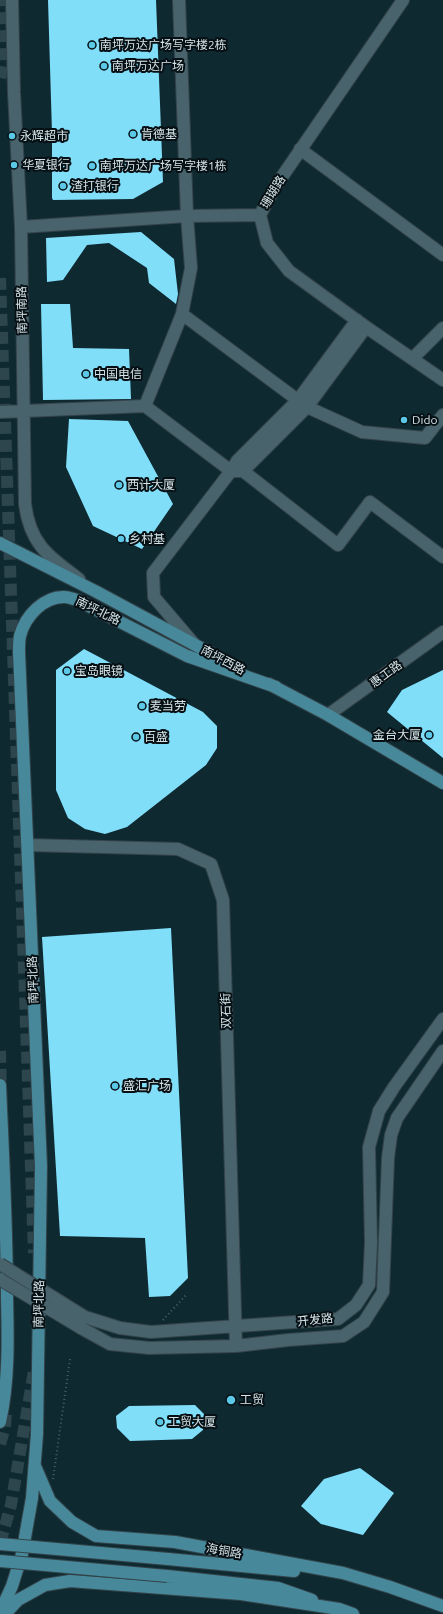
<!DOCTYPE html>
<html>
<head>
<meta charset="utf-8">
<style>
  body { margin:0 }
  canvas { display:block; background:#0f2931 }
</style>
</head>
<body>
<canvas width="443" height="1614"></canvas>
<script>
const ctx = document.querySelector('canvas').getContext('2d');
ctx.lineJoin = 'round';
function fill(path, color) { ctx.fillStyle = color; ctx.fill(path, 'evenodd'); }
function strokePath(path, color, width, dash) { ctx.strokeStyle = color; ctx.lineWidth = width; ctx.lineCap = dash ? 'butt' : 'round'; ctx.setLineDash(dash || []); ctx.stroke(path); }
function label(font, color, halo, rows, align = 'center') {
  ctx.font = font + ' Ubuntu,"Noto Sans SC",sans-serif'; ctx.lineWidth = 4; ctx.setLineDash([]); ctx.textBaseline = 'middle'; ctx.strokeStyle = halo; ctx.fillStyle = color; for (const [text, x, y, turn = 0] of rows) {
    ctx.save(); ctx.translate(x, y); ctx.rotate((+turn || 0) * Math.PI / 180); ctx.textAlign = isNaN(turn) ? turn : align; if (halo) ctx.strokeText(text, 0, 0); ctx.fillText(text, 0, 0); ctx.restore();
  }
}
const building = new Path2D(`
  M48,0H156L163,182L133,199L53,200L52,198V133Z
  M141,232L174,259L178,294L176,304L149,283L147,268L109,243L87,245L63,280L47,282L46,238Z
  M41,304H70L73,348L129,349L131,399L43,400Z
  M69,419L128,421L173,504L142,549L93,526L66,467Z
  M84,649L203,712L217,726V748L206,765L127,827L105,834L85,829L68,818L56,790V670Z
  M443,670V758L387,712L402,690Z
  M171,928L188,1278L170,1296L149,1297L145,1238L60,1236L42,937Z
  M195,1405L204,1414L203,1430L192,1439L130,1441L117,1428L116,1416L129,1406Z
  M360,1468L394,1493L363,1535L321,1524L301,1506L324,1479Z`);
const highwayTunnel = new Path2D(`
  M0,78L2,66L0,0
  M0,278L34,1253
  M0,1051L1,1096
  M0,1444L5,1427L6,1410
  M0,1543L11,1505L34,1371`);
const path = new Path2D(`
  M163,1320L187,1294
  M53,1479L70,1359`);
const minor = new Path2D(`
  M12,0L14,92L21,227L25,504C30,544 48,556 79,579
  M403,0L275,187L260,215L267,243L289,271L366,327L443,380
  M300,149L443,255
  M21,227L187,216L260,215
  M182,314L307,407L362,432L425,438L443,415
  M413,358L443,328
  M145,406L182,314L191,268L187,216L179,0
  M0,412L145,406L231,471H243L307,407L366,327
  M240,465L243,471L338,545L370,502L443,557
  M194,644L154,597L153,573L231,471L237,461L298,400L357,320
  M328,715L443,632
  M28,845L178,849L211,864L223,900L236,1346
  M85,1317L120,1328L151,1332L338,1319L356,1305L369,1285L371,1243L369,1147L379,1111L394,1087L443,1019
  M81,1328L110,1344L149,1348L236,1346L288,1340L343,1336L364,1322L383,1292L388,1158L391,1135L397,1118L443,1051`);
const major = new Path2D(`
  M0,543L95,591L238,668
  M269,684L328,715L443,783
  M0,1085C3,1156 7,1227 7,1298C8,1339 9,1381 0,1422
  M35,1466L50,1501L72,1522L96,1536L175,1542L343,1573L390,1587L443,1606
  M168,1559L294,1571
  M167,1576L278,1588L312,1600
  M0,1612L12,1586L22,1554L32,1498L37,1434L41,1166L19,652C19,646 19,641 20,636C25,616 44,596 65,597C68,597 73,599 77,600L187,656L276,687
  M5,1614L18,1600L45,1585L70,1581L241,1594L339,1609L353,1614`);
const minorBridge = new Path2D(`
  M0,1264L85,1317
  M1,1280L81,1328`);
const majorBridge = new Path2D(`
  M0,1544L168,1559
  M0,1561L167,1576`);
const markers = [
  [92,45,4,"#5ac8e6"],
  [104,66,4,"#5ac8e6"],
  [133,134,4,"#5ac8e6"],
  [12,136,4,"#5ac8e6"],
  [14,165,4,"#5ac8e6"],
  [92,166,4,"#5ac8e6"],
  [63,186,4,"#5ac8e6"],
  [86,374,4,"#5ac8e6"],
  [404,420,4,"#5ac8e6"],
  [119,485,4,"#5ac8e6"],
  [121,539,4,"#5ac8e6"],
  [67,671,4,"#5ac8e6"],
  [142,706,4,"#5ac8e6"],
  [429,735,4,"#5ac8e6"],
  [136,737,4,"#5ac8e6"],
  [115,1086,4,"#5ac8e6"],
  [231,1400,5,"#5ac8e6"],
  [160,1422,4,"#5ac8e6"]
];
const poiNames = [
  ["南坪万达广场写字楼2栋",100,45],
  ["南坪万达广场",112,66],
  ["肯德基",141,134],
  ["永辉超市",20,136],
  ["华夏银行",22,165],
  ["南坪万达广场写字楼1栋",100,166],
  ["渣打银行",71,186],
  ["中国电信",94,374],
  ["Dido",412,420],
  ["西计大厦",127,485],
  ["乡村基",129,539],
  ["宝岛眼镜",75,671],
  ["麦当劳",150,706],
  ["金台大厦",421,735,"right"],
  ["百盛",144,737],
  ["盛汇广场",123,1086],
  ["工贸",240,1400],
  ["工贸大厦",168,1422]
];
const streetNames = [
  ["珊瑚路",273,192,-59],
  ["南坪南路",22,310,-91],
  ["南坪北路",98,611,26],
  ["南坪西路",223,660,28],
  ["惠工路",386,674,-36],
  ["南坪北路",33,980,-92],
  ["双石街",226,1011,-92],
  ["南坪北路",39,1304,-89],
  ["开发路",315,1320,-6],
  ["海铜路",224,1551,10]
];
fill(building, '#81def9');
strokePath(highwayTunnel, '#2d454d', 12, [12, 6]);
strokePath(minor, '#33444a', 14);
strokePath(major, '#33444a', 14);
strokePath(path, '#4b6168', 2, [1, 3]);
strokePath(minor, '#48636c', 12);
strokePath(major, '#47899b', 12);
strokePath(minorBridge, '#33444a', 14, []);
strokePath(majorBridge, '#33444a', 14, []);
strokePath(minorBridge, '#48636c', 12);
strokePath(majorBridge, '#47899b', 12);
for (const [x, y, r, color] of markers) { const dot = new Path2D(); dot.arc(x, y, r, 0, 2 * Math.PI); ctx.fillStyle = color; ctx.fill(dot); strokePath(dot, '#061014', 1.5); }
label('12px', '#d5e4e9', '#061014', poiNames, 'left');
label('12px', '#d5e4e9', '#061014', streetNames);
</script>
</body>
</html>
